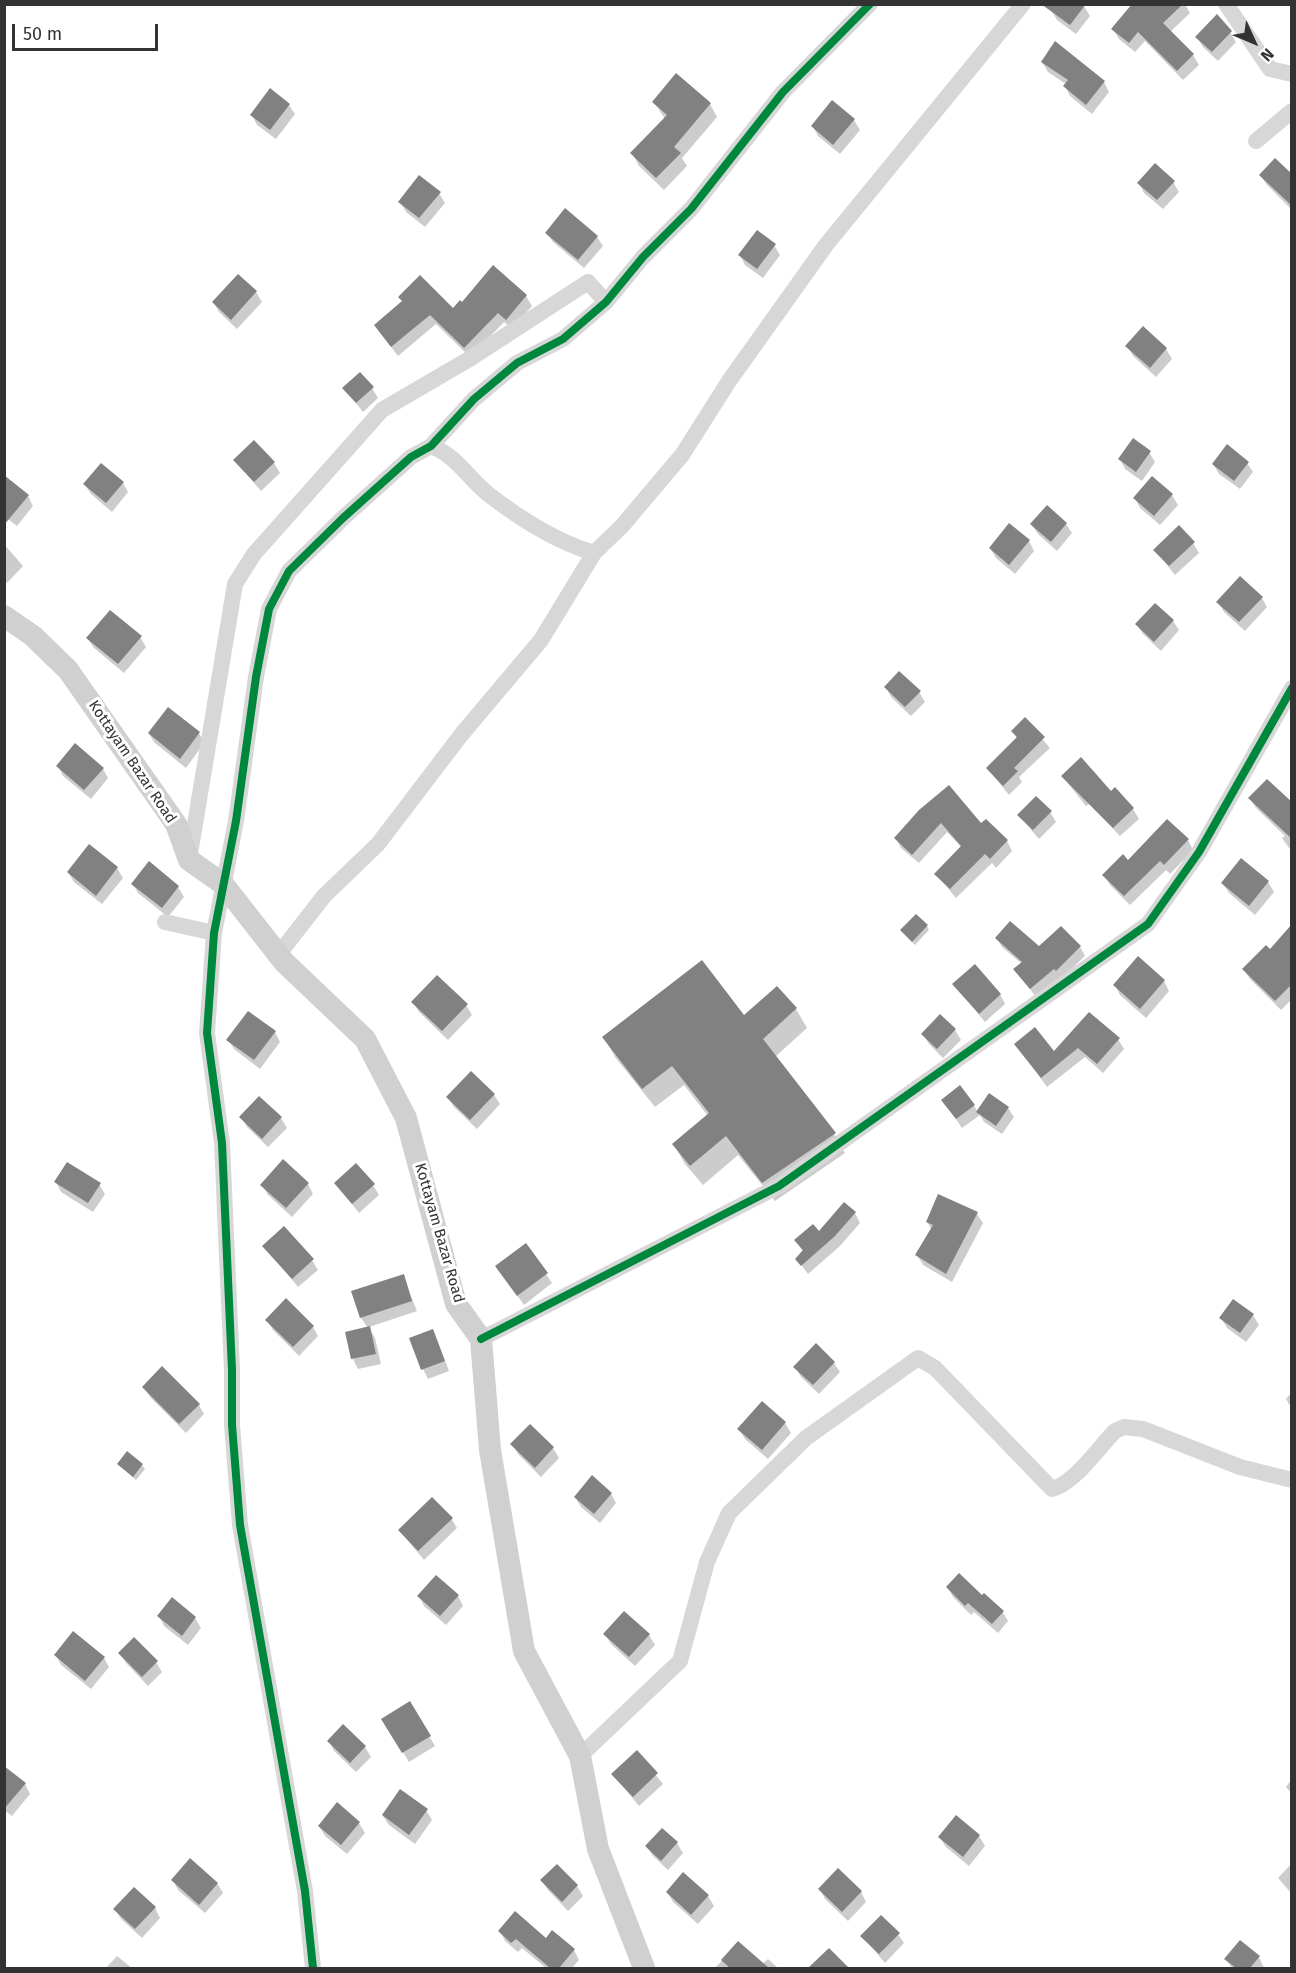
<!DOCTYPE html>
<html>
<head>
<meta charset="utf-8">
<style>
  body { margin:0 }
  #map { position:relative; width:1296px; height:1973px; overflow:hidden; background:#fff; font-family:"Fira Sans",sans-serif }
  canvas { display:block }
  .frame { position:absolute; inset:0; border:6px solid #333; pointer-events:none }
  .north { position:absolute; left:1224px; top:12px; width:60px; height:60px; -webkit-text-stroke:4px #fff; paint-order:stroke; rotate:134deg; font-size:16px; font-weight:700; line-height:24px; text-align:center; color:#333 }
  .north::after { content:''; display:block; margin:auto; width:21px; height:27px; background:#333; clip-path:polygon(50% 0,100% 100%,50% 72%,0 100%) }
  .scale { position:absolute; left:12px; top:24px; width:146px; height:27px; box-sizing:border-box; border:3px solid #333; border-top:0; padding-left:8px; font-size:18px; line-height:21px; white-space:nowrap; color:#333; -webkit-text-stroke:4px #fff; paint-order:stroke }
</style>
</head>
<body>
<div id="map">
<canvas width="1296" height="1973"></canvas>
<div class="frame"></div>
<div class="north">N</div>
<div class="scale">50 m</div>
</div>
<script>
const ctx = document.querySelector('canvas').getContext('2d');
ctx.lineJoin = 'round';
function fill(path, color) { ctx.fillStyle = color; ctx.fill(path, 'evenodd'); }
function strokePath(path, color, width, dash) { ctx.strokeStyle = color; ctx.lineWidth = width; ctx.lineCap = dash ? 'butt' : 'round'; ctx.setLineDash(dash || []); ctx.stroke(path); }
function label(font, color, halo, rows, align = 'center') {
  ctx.font = font + ' "Fira Sans",sans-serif'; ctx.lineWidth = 6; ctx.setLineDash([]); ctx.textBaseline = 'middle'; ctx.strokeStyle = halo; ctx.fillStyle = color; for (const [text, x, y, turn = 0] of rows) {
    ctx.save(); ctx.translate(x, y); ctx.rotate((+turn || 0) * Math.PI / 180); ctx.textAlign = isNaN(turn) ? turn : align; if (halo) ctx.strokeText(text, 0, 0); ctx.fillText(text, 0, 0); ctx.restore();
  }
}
const shadow = new Path2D(`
  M1152,4H1185L1190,13L1170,32L1193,55L1199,65L1183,80L1145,41L1135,52L1119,39L1113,29Z
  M1084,6L1090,16L1076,34L1057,20L1051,10Z
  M1230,32L1236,42L1218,61L1203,47L1197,37Z
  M1042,62L1104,82L1109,92L1092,114L1070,96L1065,86L1066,84L1048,72Z
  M654,102L710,104L717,117L682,158L687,166L664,190L639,166L632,153L665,119Z
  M289,105L295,114L276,139L257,125L252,115Z
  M854,120L860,130L840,154L818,136L813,127Z
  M1261,176H1292L1291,209L1267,185Z
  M1173,182L1179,192L1163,209L1144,193L1139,183Z
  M439,193L445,203L425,227L406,212L400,202Z
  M547,233L597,237L603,246L584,268L553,242Z
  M774,245L780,255L763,278L745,265L740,255Z
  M256,292L262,302L237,329L219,312L214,303Z
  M526,296L532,306L512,329L504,322L470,357L436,324L398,356L375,325L403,303L453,310L462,304Z
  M1127,346L1166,349L1172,359L1156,377L1133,356Z
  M344,388H372L378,398L363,412Z
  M1149,452L1155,462L1142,481L1125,469L1120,459Z
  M235,461L274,463L280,473L261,491Z
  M1247,463L1253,472L1240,489L1219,474L1213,464Z
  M123,483L128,492L112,512L91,494L85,485Z
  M1172,495L1178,505L1160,525L1140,508L1135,498Z
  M28,496L33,506L17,526L4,516Z
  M1066,524L1072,533L1057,551L1038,534L1032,525Z
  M1029,541L1034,551L1015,574L996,558L990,548Z
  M1193,543L1199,553L1175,575L1155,550Z
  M4,544L23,566L7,583L4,581Z
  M1262,598L1267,607L1245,631L1224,612L1218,602Z
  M1173,621L1179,630L1161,651L1143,634L1137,625Z
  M140,637L146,647L124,673L94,648L88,639Z
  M886,687L919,692L925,702L911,716L891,697Z
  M1025,719L1050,748L1019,777L1022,782L1009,795L988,769L1017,739L1013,731Z
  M199,733L204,743L186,768L155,743L149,734Z
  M58,766L103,769L108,778L91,799L63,776Z
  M1062,776L1111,793L1133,809L1139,819L1120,836L1089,804L1086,806Z
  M1250,799L1292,824V852L1282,838L1285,836L1256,808Z
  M920,811L981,825L1007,841L1012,851L996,868L992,863L956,898L936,874L962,848L947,832L919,863L901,848L896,838Z
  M1050,812L1056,822L1039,839L1019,816Z
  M1188,840L1193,850L1170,874L1166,870L1130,905L1110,885L1104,875L1129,862Z
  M90,846L117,868L123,878L102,904L74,882L68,872Z
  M149,863L178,887L184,897L168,917L138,893L133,884Z
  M1268,882L1274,892L1255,915L1229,893L1223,883Z
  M927,926L929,930L915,945L902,931Z
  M1292,926V999L1281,1010L1250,979L1244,970L1270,951Z
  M997,939L1039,948L1080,947L1085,956L1061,979L1036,997L1015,970L1022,964L1002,947Z
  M1164,981L1169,991L1146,1018L1120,995L1115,985Z
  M954,984L1000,994L1005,1004L985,1022Z
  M413,1002L466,1005L472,1015L448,1040L419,1012Z
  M796,1009L807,1028L775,1057L834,1134L845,1153L775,1201L738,1155L703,1185L685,1164L674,1145L708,1116L684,1085L655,1107L615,1057L604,1037Z
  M1089,1014L1118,1039L1124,1049L1103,1073L1085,1057L1047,1087L1016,1044L1054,1053Z
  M940,1016L955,1030L961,1040L943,1058L929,1044L923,1034Z
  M275,1032L280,1042L260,1069L234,1049L228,1040Z
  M494,1095L500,1104L477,1129L454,1107L448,1098Z
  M259,1098L281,1118L287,1128L268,1147L247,1127L241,1117Z
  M943,1100L974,1106L978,1112L1008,1108L1014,1117L1002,1134L984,1122L980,1115L962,1128Z
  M56,1182L99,1184L105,1194L93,1212L61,1192Z
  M308,1184L313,1194L292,1217L268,1195L262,1185Z
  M336,1184L373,1185L379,1195L359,1213Z
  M855,1213L860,1223L840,1246L808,1274L797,1259L803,1252L796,1241L819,1233Z
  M977,1214L983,1223L952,1282L923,1265L917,1255L932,1230L927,1222Z
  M264,1246L312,1260L318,1270L298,1287Z
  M497,1267L546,1274L552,1283L524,1305Z
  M403,1276L417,1311L369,1327L375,1338L381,1364L358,1369L353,1359L347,1333L368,1328L361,1318Z
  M1234,1301L1253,1315L1259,1325L1246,1342L1227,1328L1221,1318Z
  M267,1320L313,1327L318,1336L299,1356L273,1330Z
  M433,1330L449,1371L428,1379L423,1369Z
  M834,1363L840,1372L819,1394L801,1377L795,1367Z
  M144,1387L199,1405L204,1414L186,1433L150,1397Z
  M1292,1392V1409L1286,1399Z
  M762,1403L785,1423L791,1433L768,1459L745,1439L739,1429Z
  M530,1426L553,1448L559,1458L541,1477L518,1454L512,1444Z
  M119,1465H142L145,1469L136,1480Z
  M611,1494L616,1503L600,1523L581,1507L575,1497Z
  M451,1518L457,1528L424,1560L400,1531Z
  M948,1587L982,1598L1002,1611L1008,1621L998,1633L974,1612L971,1615L953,1597Z
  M419,1596H458L463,1606L446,1625L424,1606Z
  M172,1600L195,1618L201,1628L188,1645L164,1626L159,1616Z
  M625,1613L649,1635L655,1645L635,1666L611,1644L605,1634Z
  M120,1654L156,1662L162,1672L148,1686L126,1663Z
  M56,1655L104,1658L109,1667L91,1689L61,1665Z
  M410,1703L435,1746L409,1762L383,1719Z
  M343,1726L365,1747L371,1757L356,1772L334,1751L329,1741Z
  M637,1752L663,1784L639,1806L613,1775Z
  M4,1768L25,1784L30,1794L12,1816L4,1810Z
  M1292,1779V1794L1286,1787Z
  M426,1810L432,1820L415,1844L389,1825L383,1816Z
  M359,1823L365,1833L347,1854L325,1836L319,1826Z
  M662,1830L677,1843L683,1853L668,1870L653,1856L647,1847Z
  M979,1836L985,1846L969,1866L946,1847L940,1838Z
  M1292,1863V1894L1278,1878Z
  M557,1866L577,1886L583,1896L568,1911L548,1890L542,1881Z
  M683,1874L708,1896L714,1906L698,1924L673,1902L667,1892Z
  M173,1880L217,1883L223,1893L205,1913L178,1890Z
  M820,1889L861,1892L866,1902L848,1921L825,1899Z
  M155,1908L160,1918L142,1938L121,1919L115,1909Z
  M500,1931L546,1940L574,1950L579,1960L572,1968H546L522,1948L518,1952L505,1941Z
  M898,1934L904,1943L885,1963L862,1936Z
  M1240,1942L1259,1957L1264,1968H1232L1226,1959Z
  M738,1943L762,1964L768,1959L778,1968H715Z
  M829,1950L849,1968H811Z
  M117,1956L132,1968H106Z`);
const building = new Path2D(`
  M1041,4H1086L1070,25Z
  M1132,4H1183L1163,23L1194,54L1177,71L1138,32L1129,43L1111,29Z
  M1217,14L1232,31L1212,52L1195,37Z
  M1055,41L1105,81L1086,105L1063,86L1068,80L1041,62Z
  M676,73L711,103L674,147L681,153L656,178L630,153L667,115L652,102Z
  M270,88L290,104L270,130L250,115Z
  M832,100L855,119L833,145L811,126Z
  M1275,158L1292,174V206L1259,175Z
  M1155,163L1175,181L1157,200L1137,183Z
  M419,175L441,192L419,218L398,202Z
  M565,208L598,236L578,260L545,233Z
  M757,230L776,244L757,269L738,255Z
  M493,265L527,295L506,320L498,313L464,348L430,315L391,347L374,325L402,301L398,297L420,275L453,308L460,300L462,302Z
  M238,274L257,291L231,320L212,302Z
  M1143,326L1167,348L1150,368L1125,346Z
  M360,372L374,387L356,403L342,388Z
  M1133,438L1151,451L1136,472L1118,459Z
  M254,440L275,462L254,482L233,460Z
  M1227,444L1249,462L1234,481L1212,464Z
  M101,463L124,482L106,503L83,484Z
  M4,475L29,495L4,525Z
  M1152,476L1173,494L1154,516L1133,498Z
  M1047,505L1067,523L1051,542L1030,524Z
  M1009,523L1030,540L1009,565L989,548Z
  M1179,525L1195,542L1169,566L1153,550Z
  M1240,576L1263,597L1239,622L1216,602Z
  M1155,603L1174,620L1154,642L1135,624Z
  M110,610L142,636L118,664L86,638Z
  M899,671L921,691L905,707L884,687Z
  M168,707L200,732L180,759L148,733Z
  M1025,717L1045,737L1014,768L1018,771L1003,786L986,768L1017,737L1011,731Z
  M75,743L104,768L84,790L56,766Z
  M1081,757L1111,791L1115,787L1134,808L1113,828L1061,776Z
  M1267,779L1292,802V839L1248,798Z
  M949,785L981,823L986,819L1008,840L990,859L985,854L950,889L934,874L961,846L941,823L912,855L894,838L919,810Z
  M1036,796L1052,811L1033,830L1017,815Z
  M1167,819L1189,839L1164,865L1160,861L1124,896L1102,875L1123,854L1128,860Z
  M89,844L118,867L96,896L67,872Z
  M1241,858L1269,881L1249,906L1221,883Z
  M149,861L179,886L162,908L131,884Z
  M916,914L928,925L912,942L900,930Z
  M1010,921L1039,946L1061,926L1081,946L1056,971L1054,969L1030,989L1013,969L1022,962L995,938Z
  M1292,924V984L1275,1001L1242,969L1266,945L1270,949Z
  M1138,956L1165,980L1140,1009L1113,985Z
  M702,960L744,1015L777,986L797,1008L763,1039L836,1133L762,1183L726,1136L690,1166L672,1144L709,1113L672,1066L642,1089L602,1037Z
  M975,964L1001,994L979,1014L952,984Z
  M437,975L468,1004L442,1031L411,1002Z
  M248,1011L276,1031L254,1060L226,1040Z
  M1089,1012L1120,1038L1097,1064L1078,1048L1041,1078L1014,1044L1035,1027L1054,1051Z
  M940,1014L956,1029L937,1049L921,1034Z
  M471,1071L495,1094L470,1120L446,1097Z
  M960,1085L975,1105L956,1119L941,1100Z
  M989,1093L1009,1107L996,1126L976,1112Z
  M259,1096L282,1117L262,1139L239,1117Z
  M283,1159L309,1183L286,1208L260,1185Z
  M67,1162L101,1183L88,1203L54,1182Z
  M356,1163L375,1184L352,1204L334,1183Z
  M938,1194L978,1212L946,1274L915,1255L933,1225L926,1222Z
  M844,1202L856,1212L835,1236L801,1266L795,1259L803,1250L794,1240L813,1224L819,1231Z
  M284,1226L314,1259L292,1279L262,1246Z
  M526,1243L548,1273L517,1296L495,1266Z
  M404,1274L412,1301L360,1318L351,1291Z
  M286,1298L314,1326L293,1347L265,1320Z
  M1233,1299L1254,1314L1240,1333L1219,1318Z
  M370,1326L376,1354L351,1359L345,1332Z
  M433,1329L445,1361L421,1370L409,1338Z
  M816,1343L835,1362L813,1385L793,1367Z
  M162,1366L200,1404L179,1424L142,1387Z
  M762,1401L786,1422L762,1450L737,1429Z
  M530,1424L554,1447L535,1468L510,1444Z
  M127,1451L143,1464L133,1477L117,1464Z
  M592,1475L612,1493L594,1514L574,1497Z
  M432,1497L453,1518L418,1551L398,1530Z
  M959,1573L982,1595L984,1593L1004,1611L992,1624L968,1603L965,1606L946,1587Z
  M436,1575L459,1595L440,1616L417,1596Z
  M172,1597L196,1617L182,1636L157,1616Z
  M624,1611L650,1634L629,1657L603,1634Z
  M73,1631L105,1657L85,1681L54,1655Z
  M134,1637L158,1661L142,1677L118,1653Z
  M410,1701L431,1736L402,1753L381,1719Z
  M343,1724L366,1746L350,1763L327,1741Z
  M637,1750L658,1773L633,1797L611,1774Z
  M4,1766L26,1783L4,1809Z
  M400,1789L428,1809L409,1835L382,1815Z
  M337,1802L360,1822L341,1845L318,1826Z
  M956,1815L980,1835L963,1857L938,1837Z
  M662,1828L678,1842L661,1861L645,1846Z
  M190,1858L218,1883L199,1905L171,1880Z
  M557,1864L578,1885L562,1902L540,1880Z
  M838,1868L862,1891L842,1912L818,1889Z
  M683,1872L709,1895L691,1915L666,1892Z
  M134,1887L156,1907L135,1929L113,1909Z
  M515,1911L546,1938L552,1930L575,1949L559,1968H550L516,1939L511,1943L498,1931Z
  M881,1915L900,1933L879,1954L860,1936Z
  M1240,1940L1260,1956L1250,1968H1236L1224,1959Z
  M738,1941L769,1968H730L721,1960Z
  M829,1948L849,1968H808Z`);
const minor = new Path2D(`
  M1226,4L1270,69L1292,74
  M1256,141L1292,111
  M431,446C457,456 467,477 488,494C519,518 557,542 594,553L622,526L682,455L729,381L826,245L1023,4
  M189,860L235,584L254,554L382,410L471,358L588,282L606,302
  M165,922L214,933
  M278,955L324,896L378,844L461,735L541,640L594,553
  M481,1339L779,1186L1148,924L1199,852L1292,688
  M580,1756L680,1661L707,1562L729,1513L806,1438L918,1358L935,1368L1052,1489C1075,1483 1098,1448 1115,1431L1124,1427L1143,1429L1240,1467L1292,1480
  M313,1968L305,1891L240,1525L232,1425V1370L222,1143L207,1033L214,933L236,821L256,677L269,609L289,571L343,518L411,457L431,446L474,399L517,363L563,339L606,302L643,257L691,209L783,92L870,4`);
const secondary = new Path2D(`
  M4,616L33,636L68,670L176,824L189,860L223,884L284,962L365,1039L406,1118L456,1304L481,1339L490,1450L524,1651L580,1756L598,1849L644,1968`);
const cycleway = new Path2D(`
  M481,1339L779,1186L1148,924L1199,852L1292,688
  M313,1968L305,1891L240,1525L232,1425V1370L222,1143L207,1033L214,933L236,821L256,677L269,609L289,571L343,518L411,457L431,446L474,399L517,363L563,339L606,302L643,257L691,209L783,92L870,4`);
const streetNames = [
  ["Kottayam Bazar Road",132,762,56],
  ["Kottayam Bazar Road",439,1233,74]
];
fill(shadow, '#0003');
fill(building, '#818181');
strokePath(minor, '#d7d7d7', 16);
strokePath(secondary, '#d0d0d0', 22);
strokePath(cycleway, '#00873e', 8);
label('15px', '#333', '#fff', streetNames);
</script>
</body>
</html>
